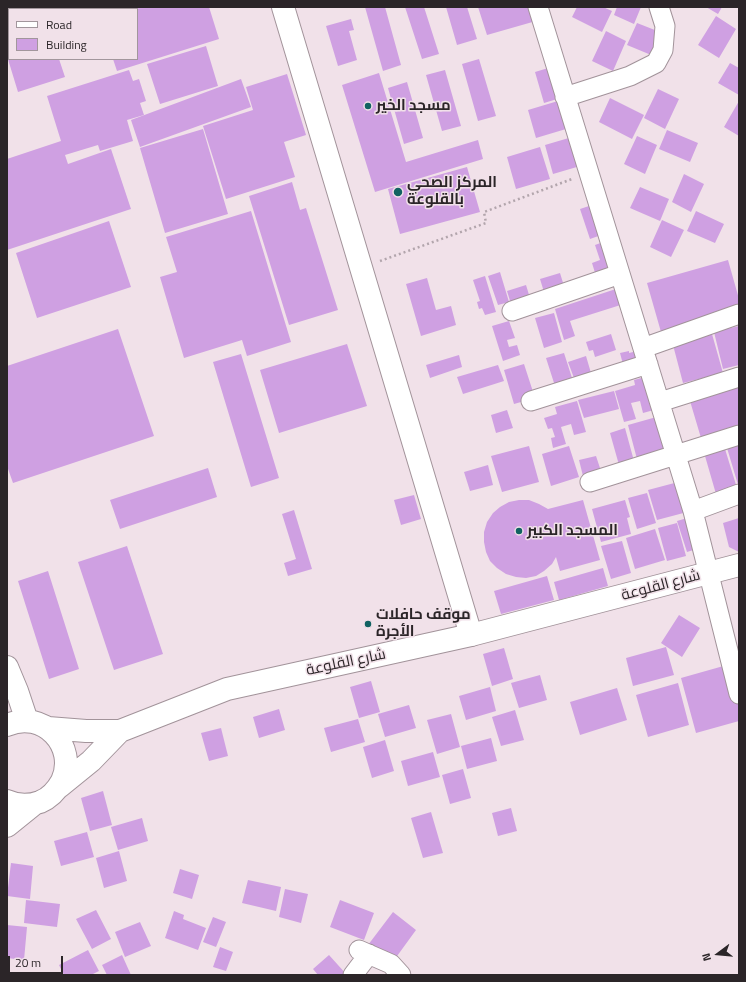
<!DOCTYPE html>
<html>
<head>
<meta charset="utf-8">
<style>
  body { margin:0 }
  #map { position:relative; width:746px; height:982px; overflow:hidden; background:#f1e1e9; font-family:"Titillium Web",sans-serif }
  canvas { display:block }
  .frame { position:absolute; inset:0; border:8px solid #2b2528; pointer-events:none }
  .legend { position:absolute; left:8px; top:8px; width:130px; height:52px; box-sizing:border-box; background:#f1e1e9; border:1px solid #a2969c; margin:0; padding:5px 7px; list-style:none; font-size:12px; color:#2b2528 }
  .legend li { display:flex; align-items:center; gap:8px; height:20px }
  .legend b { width:20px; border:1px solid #a2969c }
  .north { position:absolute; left:698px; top:934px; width:40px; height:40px; -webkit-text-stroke:3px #f1e1e9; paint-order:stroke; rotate:254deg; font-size:11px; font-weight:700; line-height:16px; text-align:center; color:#2b2528 }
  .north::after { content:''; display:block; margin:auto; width:14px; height:18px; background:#2b2528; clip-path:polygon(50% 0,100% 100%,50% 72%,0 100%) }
  .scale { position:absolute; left:8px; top:956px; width:55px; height:18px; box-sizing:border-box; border:2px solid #2b2528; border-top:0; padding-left:5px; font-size:12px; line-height:14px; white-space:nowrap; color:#2b2528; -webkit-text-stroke:3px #f1e1e9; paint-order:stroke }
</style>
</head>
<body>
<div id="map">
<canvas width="746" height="982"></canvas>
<div class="frame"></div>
<ul class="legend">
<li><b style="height:5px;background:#fff"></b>Road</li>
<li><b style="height:11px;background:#cfa0e2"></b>Building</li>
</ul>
<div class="north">N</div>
<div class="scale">20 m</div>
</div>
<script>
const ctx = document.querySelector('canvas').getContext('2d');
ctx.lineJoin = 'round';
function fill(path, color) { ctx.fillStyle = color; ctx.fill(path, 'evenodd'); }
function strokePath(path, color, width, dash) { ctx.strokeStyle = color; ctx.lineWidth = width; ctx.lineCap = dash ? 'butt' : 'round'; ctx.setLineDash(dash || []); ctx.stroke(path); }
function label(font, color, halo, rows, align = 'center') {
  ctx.font = font + ' "Titillium Web",Cairo,sans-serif'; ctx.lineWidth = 3; ctx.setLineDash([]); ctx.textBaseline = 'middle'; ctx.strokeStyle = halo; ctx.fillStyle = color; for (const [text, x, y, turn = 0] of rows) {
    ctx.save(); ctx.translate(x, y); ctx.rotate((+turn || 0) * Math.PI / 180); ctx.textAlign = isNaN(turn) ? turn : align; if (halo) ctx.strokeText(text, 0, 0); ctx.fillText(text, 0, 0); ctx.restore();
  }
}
const building = new Path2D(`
  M97,7H209L219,39L117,71L113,59H137V9H98Z
  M365,7H385L401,65L383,71Z
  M405,7H424L439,54L422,59Z
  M446,7H467L477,39L457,45Z
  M478,7H532L536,21L487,35Z
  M577,7H603L612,11L602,32L572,17Z
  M617,7H641L634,24L614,15Z
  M706,7H722L718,14Z
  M716,16L736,29L719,58L698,45Z
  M351,19L354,30L349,31L357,60L338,66L326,26Z
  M637,23L665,34L656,57L627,45Z
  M606,31L626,41L613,71L592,61Z
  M206,46L218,86L160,104L147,64Z
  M9,52V59H59L65,77L18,92L7,56V53Z
  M479,59L496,116L478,121L462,64Z
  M730,63L739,68V95L718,83Z
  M558,65L567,96L544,103L535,72Z
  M129,70L133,81L139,79L146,101L140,103L144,115L127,120L133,141L100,151L98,145L65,155L68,164L111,149L131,209L7,250V159L61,141L47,96Z
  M445,70L461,126L442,131L426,75Z
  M379,73L406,162L478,140L483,159L375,192L342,85Z
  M287,74L306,135L284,142L295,177L226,199L203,126L253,110L246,87Z
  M241,79L251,107L140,147L131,120Z
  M407,82L423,138L404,144L388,88Z
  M658,89L679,99L665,129L644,118Z
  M568,98L576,126L536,138L528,110Z
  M610,98L644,115L632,139L599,122Z
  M739,101V136L724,127Z
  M203,129L228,214L165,233L140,148Z
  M667,130L698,143L690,162L659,149Z
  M579,135L587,164L553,174L545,145Z
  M637,136L657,145L645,174L624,164Z
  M540,147L550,179L516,189L507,157Z
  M467,167L480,212L400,234L388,189Z
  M684,174L704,184L691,212L672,202Z
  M292,182L300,210L306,208L338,310L289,325L249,196Z
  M640,187L669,199L660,221L630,208Z
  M595,204L604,234L590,239L580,209Z
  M251,211L291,342L247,356L242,340L184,358L160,277L177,272L166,237Z
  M696,211L724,224L715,243L687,231Z
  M662,220L684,230L671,257L650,247Z
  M109,221L131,287L37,318L16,253Z
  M606,241L616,269L596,276L592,263L600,260L595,245Z
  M728,260L739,299V310L661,332L647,283Z
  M500,272L509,302L498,305L488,276Z
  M560,273L564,286L544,292L540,279Z
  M485,276L496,312L485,315L482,308L479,309L477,302L480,301L473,280Z
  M427,278L436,310L451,306L456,325L421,336L406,284Z
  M526,285L530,298L511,304L507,291Z
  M625,286L630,302L570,321L575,336L564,340L555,309Z
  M554,313L562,342L544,348L535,318Z
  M509,321L515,338L507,340L509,347L517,345L520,355L503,361L492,326Z
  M739,326V365L723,369L714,332Z
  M118,329L154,436L13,483L7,466V366Z
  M611,334L616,350L595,357L593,350L589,351L586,342Z
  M712,334L723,373L683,383L673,345Z
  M347,344L367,406L279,433L260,370Z
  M629,351V353L637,351L645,362L624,368L620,353Z
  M564,353L573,381L555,386L546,358Z
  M241,354L279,478L251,487L213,362Z
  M459,355L462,367L430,378L426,365Z
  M586,356L591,373L574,378L568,362Z
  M524,364L535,398L514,404L504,370Z
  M498,365L504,381L463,394L457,377Z
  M652,375L661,408L643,413L640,401L631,403L636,419L624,422L615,391L635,385L634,380Z
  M739,386V427L701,438L690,401Z
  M614,391L619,409L584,418L578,400Z
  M577,401L586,432L574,435L571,424L561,427L566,444L553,448L551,438L555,437L552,428L548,429L544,418L557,414L555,407Z
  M507,410L513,428L496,433L491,415Z
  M660,416L670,450L637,459L628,425Z
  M625,428L634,461L619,465L610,433Z
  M739,444V488L727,448Z
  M529,446L539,482L502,492L491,456Z
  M569,446L579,477L551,486L542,454Z
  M725,449L737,488L716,494L705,456Z
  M596,456L601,471L583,476L579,460Z
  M488,465L493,485L470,491L464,472Z
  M208,468L217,497L120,529L110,500Z
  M682,481L691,511L657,520L648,490Z
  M647,493L656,523L637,529L628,498Z
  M414,495L421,519L401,525L394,500Z
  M519,500H529L539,504L548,509L583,500L600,560L560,571L556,557L552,564L544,571L536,576L526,578L516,577L506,574L497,568L490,561L486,552L484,542V532L487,522L493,513L500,507L509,502Z
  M625,500L630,517L627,518L631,534L601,542L592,509Z
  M294,510L312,569L288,576L284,563L296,559L282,514Z
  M694,516L703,547L687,552L677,521Z
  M739,518V552L729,547L723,523Z
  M677,523L686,556L667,561L658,528Z
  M655,529L665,560L635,569L626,538Z
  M622,541L631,573L611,579L601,546Z
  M127,546L163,654L114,670L78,562Z
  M603,568L608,586L559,600L554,582Z
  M48,571L79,669L49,679L18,581Z
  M547,576L554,600L501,614L494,591Z
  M679,615L700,628L682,657L661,643Z
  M666,647L674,675L633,686L626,658Z
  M504,648L513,679L492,686L483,654Z
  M727,665L739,707V721L696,733L681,678Z
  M540,675L547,700L519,708L511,683Z
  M371,681L380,712L359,718L350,687Z
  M678,683L689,725L648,737L636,695Z
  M490,687L496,711L466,720L459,696Z
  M617,688L627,720L580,735L570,702Z
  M409,705L416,728L385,737L378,714Z
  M279,709L285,730L259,738L253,717Z
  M515,710L524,740L501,746L492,717Z
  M451,714L460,747L437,754L427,720Z
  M358,719L365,742L331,752L324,728Z
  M221,728L228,756L209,761L201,733Z
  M491,738L497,761L467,769L461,746Z
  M385,740L394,771L372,778L363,747Z
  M433,752L440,777L408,786L401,761Z
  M463,769L471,798L450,804L442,775Z
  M103,791L112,825L90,831L81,798Z
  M511,808L517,831L498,836L492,813Z
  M431,812L443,853L423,858L411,818Z
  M142,818L148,841L118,850L111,827Z
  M87,832L94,857L61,866L54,841Z
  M119,851L127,881L104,888L96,858Z
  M11,863L33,866L30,899L7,896Z
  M180,869L199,875L192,899L173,893Z
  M248,880L281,887L276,911L242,903Z
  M285,889L308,894L301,923L279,917Z
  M26,900L60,904L57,927L24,923Z
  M340,900L374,913L364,940L330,927Z
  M96,910L111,939L92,949L76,919Z
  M174,911L184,915L183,919L206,928L198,950L165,938Z
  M393,912L416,930L392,963L368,945Z
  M213,917L226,922L216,947L203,942Z
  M140,922L151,946L125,957L115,932Z
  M7,925L27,927L24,960L7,958Z
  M220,947L233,952L226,971L213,967Z
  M88,950L99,971L91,975H64L59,965Z
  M122,955L131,975H107L102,965Z
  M329,955L347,975H318L313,969Z`);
const path = new Path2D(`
  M380,261L486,223L484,212L572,179`);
const minor = new Path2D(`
  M538,7L693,511L739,694
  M565,97L630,76L656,63L663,50L665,26L659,7
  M512,311L620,274
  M643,348L739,314
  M531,401L648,364
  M660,402L739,377
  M590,482L739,435
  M693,511L739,494
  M359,950L391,964L401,975
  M353,975L369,954`);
const tertiary = new Path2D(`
  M283,7L471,635`);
const secondary = new Path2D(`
  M7,667L17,691L27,721
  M7,725C43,709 78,746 62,781C57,790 50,798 40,802C29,806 18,806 7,801
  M48,728L86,731H120L227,689L471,635L739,565
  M59,787L91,761L120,731
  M7,826L33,805`);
const markers = [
  [368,106,4,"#116262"],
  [398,192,5,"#116262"],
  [519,531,4,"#116262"],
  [368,624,4,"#116262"]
];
const poiNames = [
  ["مسجد الخير",376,106],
  ["المركز الصحي",407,183],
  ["بالقلوعة",407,200],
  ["المسجد الكبير",527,531],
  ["موقف حافلات",376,615],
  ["الأجرة",376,632]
];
const streetNames = [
  ["شارع القلوعة",661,586,-15],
  ["شارع القلوعة",346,663,-12]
];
fill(building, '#cfa0e2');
strokePath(minor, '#a2939a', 21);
strokePath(tertiary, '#a2939a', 24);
strokePath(secondary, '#a2939a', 24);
strokePath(path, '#b2a5ac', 2.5, [2, 3]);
strokePath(minor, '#fff', 19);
strokePath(tertiary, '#fff', 22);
strokePath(secondary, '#fff', 22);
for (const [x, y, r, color] of markers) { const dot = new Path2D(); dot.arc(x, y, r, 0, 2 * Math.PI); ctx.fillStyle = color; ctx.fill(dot); strokePath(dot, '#f1e1e9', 1.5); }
label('bold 15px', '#2b2528', '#f1e1e9', poiNames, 'left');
label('15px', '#2b2528', '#f1e1e9', streetNames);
</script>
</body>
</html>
